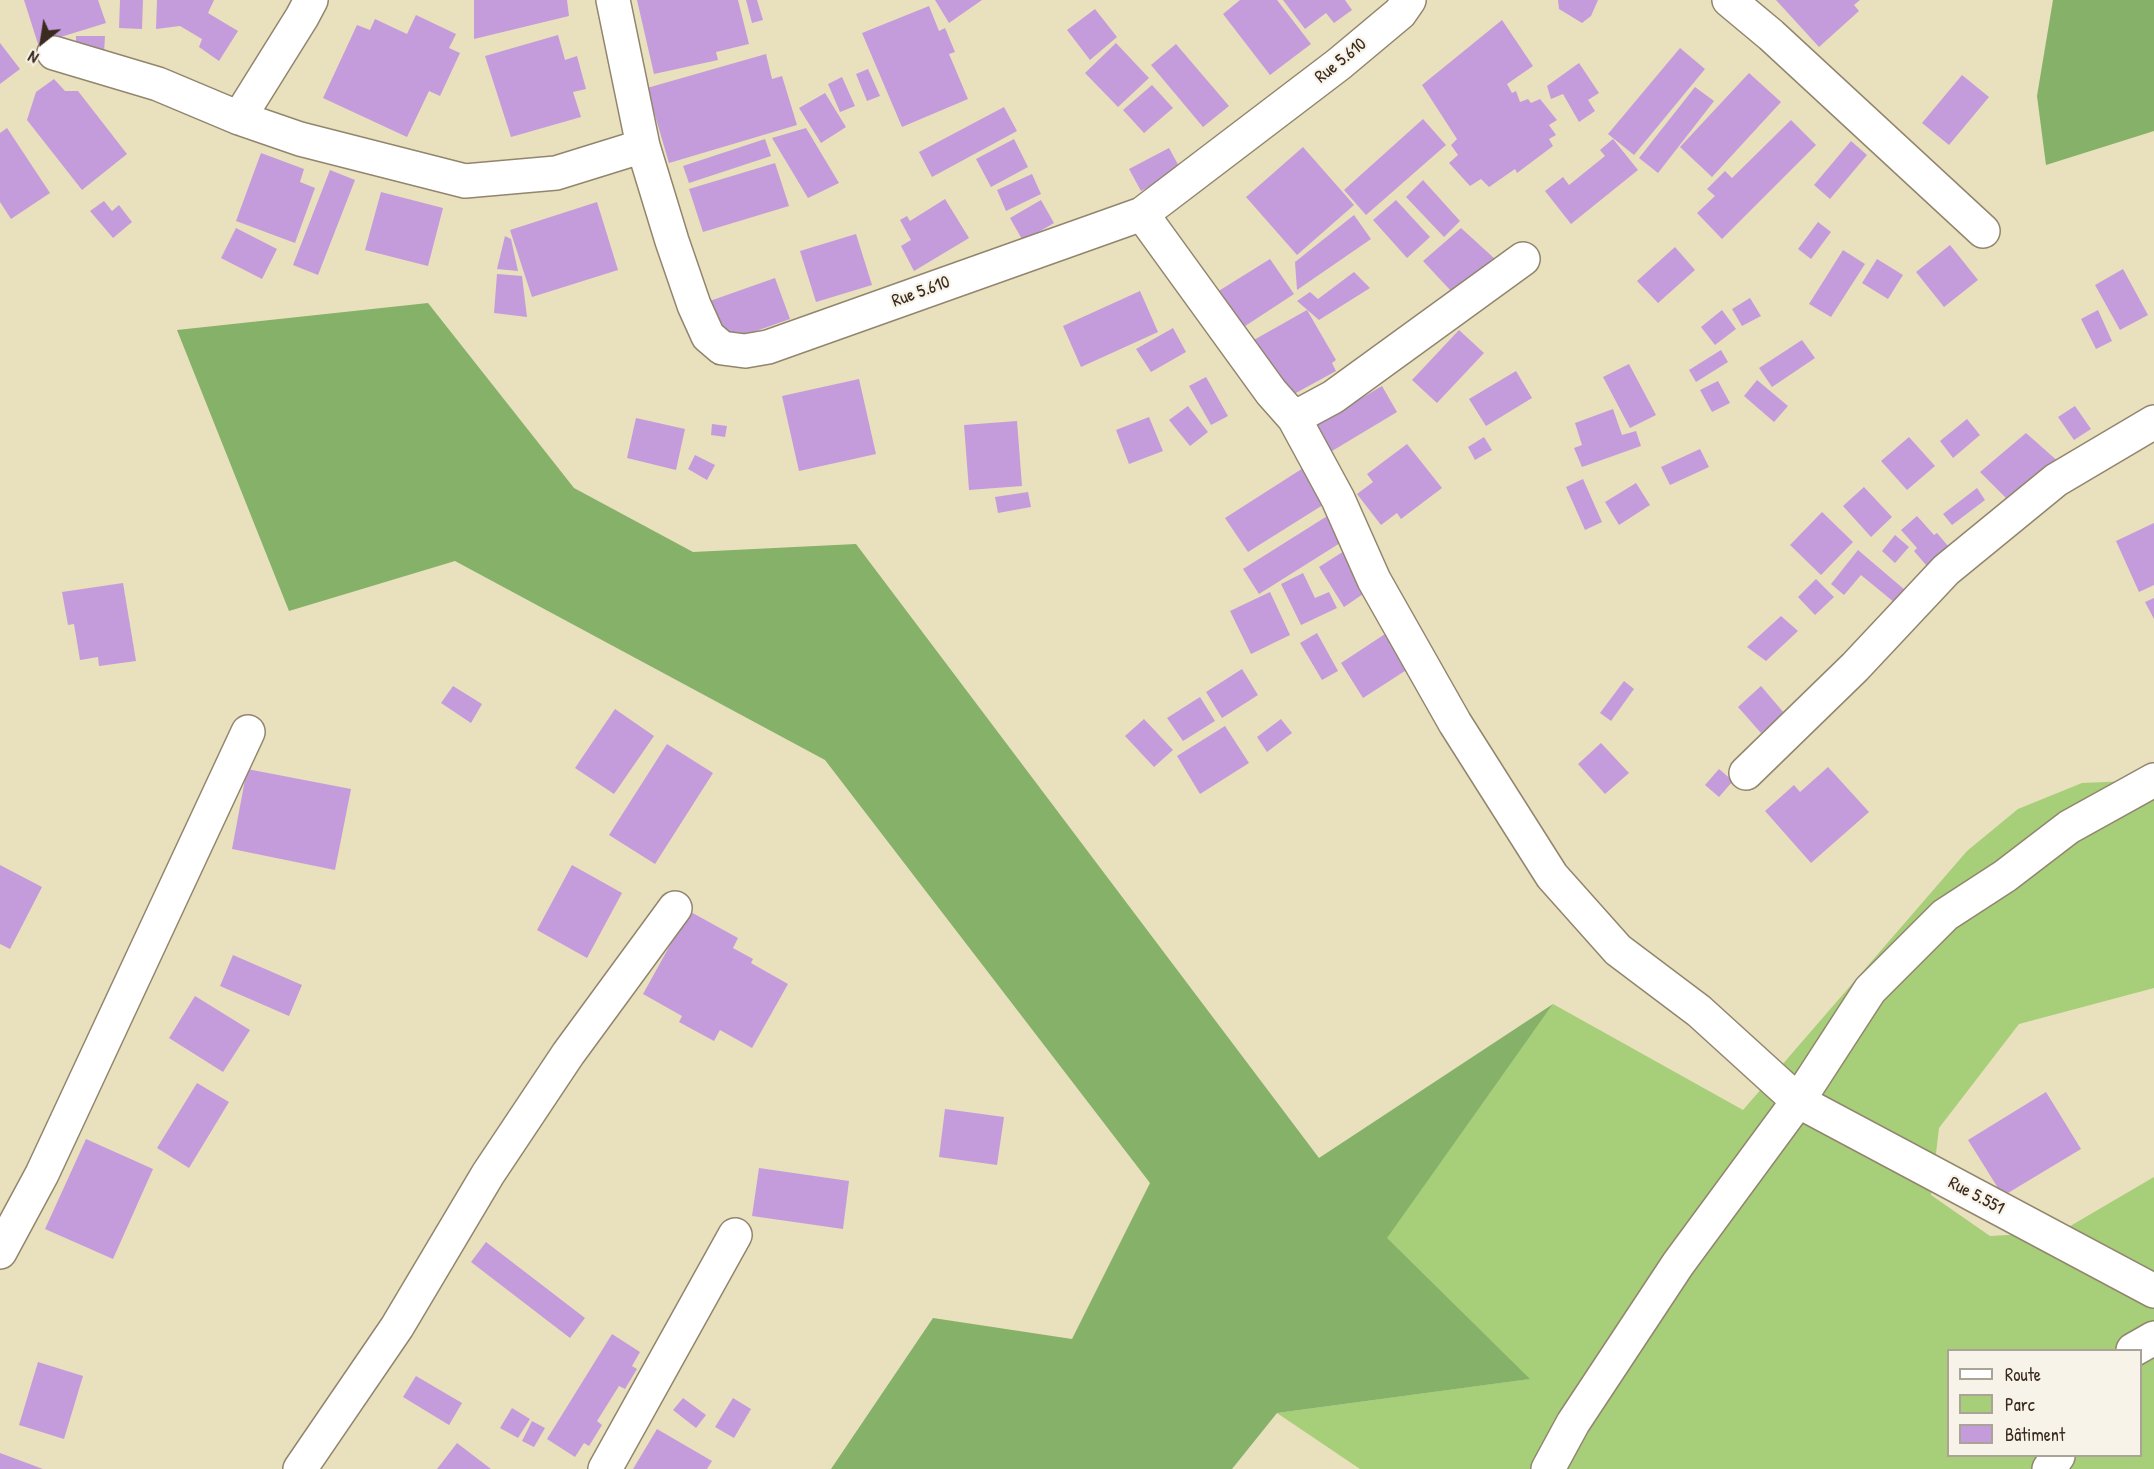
<!DOCTYPE html>
<html>
<head>
<meta charset="utf-8">
<style>
  body { margin:0 }
  #map { position:relative; width:2154px; height:1469px; overflow:hidden; background:#e9e0bd; font-family:"Patrick Hand",sans-serif }
  canvas { display:block }
  .legend { position:absolute; left:1947px; top:1349px; width:195px; height:108px; box-sizing:border-box; background:#f7f3e8; border:2px solid #aca397; margin:0; padding:8px 10px; list-style:none; font-size:18px; color:#3b2a1e }
  .legend li { display:flex; align-items:center; gap:12px; height:30px }
  .legend b { width:30px; border:2px solid #aca397 }
  .north { position:absolute; left:12px; top:12px; width:60px; height:60px; -webkit-text-stroke:4px #f7f3e8; paint-order:stroke; rotate:210deg; font-size:16px; font-weight:700; line-height:24px; text-align:center; color:#3b2a1e }
  .north::after { content:''; display:block; margin:auto; width:21px; height:27px; background:#3b2a1e; clip-path:polygon(50% 0,100% 100%,50% 72%,0 100%) }
</style>
</head>
<body>
<div id="map">
<canvas width="2154" height="1469"></canvas>
<ul class="legend">
<li><b style="height:8px;background:#fff"></b>Route</li>
<li><b style="height:16px;background:#a7ce79"></b>Parc</li>
<li><b style="height:16px;background:#c49cdc"></b>Bâtiment</li>
</ul>
<div class="north">N</div>
</div>
<script>
const ctx = document.querySelector('canvas').getContext('2d');
ctx.lineJoin = 'round';
function fill(path, color) { ctx.fillStyle = color; ctx.fill(path, 'evenodd'); }
function strokePath(path, color, width, dash) { ctx.strokeStyle = color; ctx.lineWidth = width; ctx.lineCap = dash ? 'butt' : 'round'; ctx.setLineDash(dash || []); ctx.stroke(path); }
function label(font, color, halo, rows, align = 'center') {
  ctx.font = font + ' "Patrick Hand",sans-serif'; ctx.lineWidth = 4.5; ctx.setLineDash([]); ctx.textBaseline = 'middle'; ctx.strokeStyle = halo; ctx.fillStyle = color; for (const [text, x, y, turn = 0] of rows) {
    ctx.save(); ctx.translate(x, y); ctx.rotate((+turn || 0) * Math.PI / 180); ctx.textAlign = isNaN(turn) ? turn : align; if (halo) ctx.strokeText(text, 0, 0); ctx.fillText(text, 0, 0); ctx.restore();
  }
}
const green = new Path2D(`
  M2154,780V988L2019,1024L1939,1128L1931,1195L1990,1236L2060,1232L2154,1177V1469H1360L1277,1413L1529,1379L1386,1238L1553,1004L1743,1110L1967,851L2018,809L2082,783ZM1948,1350H2140V1456H1948Z`);
const forest = new Path2D(`
  M2053,0H2154V131L2046,165L2037,96Z
  M428,303L574,488L693,552L856,544L1319,1158L1553,1004L1387,1238L1530,1379L1277,1413L1232,1469H831L933,1318L1072,1339L1150,1183L825,760L455,561L289,611L177,330Z`);
const building = new Path2D(`
  M24,0H98L106,23L38,44Z
  M120,0H143L142,29L119,28Z
  M157,0H214L208,13L238,31L219,61L199,47L202,39L180,26L156,29Z
  M474,0H567L569,16L474,39Z
  M637,0H738L749,44L716,52L718,60L654,74Z
  M746,0H757L763,20L752,23Z
  M935,0H982L949,23Z
  M1240,0H1277L1311,44L1270,75L1223,14Z
  M1283,0H1345L1352,10L1334,23L1326,13L1305,29Z
  M1558,0H1598L1591,16L1582,23L1559,9Z
  M1776,0H1860L1854,5L1859,11L1819,47Z
  M929,6L939,31L945,28L955,52L949,54L968,99L902,127L862,33Z
  M1095,9L1117,37L1090,60L1067,30Z
  M416,15L456,34L449,48L460,53L440,96L429,91L407,137L323,98L357,25L370,30L375,19L407,34Z
  M1502,20L1533,66L1507,84L1512,93L1516,91L1520,102L1528,99L1531,103L1540,99L1557,120L1549,125L1556,135L1549,139L1553,146L1517,173L1515,169L1489,187L1481,179L1470,186L1449,163L1458,155L1451,145L1457,139L1422,85Z
  M558,35L565,60L577,56L586,89L573,92L581,117L511,137L485,56Z
  M76,36H105L104,53H76Z
  M0,43L20,69L0,84Z
  M1116,43L1149,78L1118,107L1085,73Z
  M1176,44L1229,106L1203,127L1151,65Z
  M1680,48L1705,69L1634,155L1608,134Z
  M766,54L772,79L782,76L797,125L669,163L647,88Z
  M1579,63L1599,93L1588,100L1595,111L1579,122L1563,94L1551,99L1547,86Z
  M868,69L880,96L867,101L856,74Z
  M1749,73L1781,102L1712,177L1680,147Z
  M1962,75L1989,97L1949,145L1922,123Z
  M842,77L855,106L840,112L828,84Z
  M54,79L65,91H78L127,154L82,190L27,120L36,92Z
  M1152,85L1173,108L1144,133L1123,110Z
  M1695,87L1714,101L1658,173L1639,158Z
  M825,93L846,127L821,143L799,108Z
  M1004,107L1017,131L932,177L919,152Z
  M1423,119L1446,145L1366,215L1344,190Z
  M1791,120L1816,145L1722,239L1697,213L1715,196L1707,189L1725,171L1732,178Z
  M7,128L50,193L11,219L0,202V133Z
  M806,128L839,183L808,198L772,138Z
  M765,139L771,156L689,183L683,166Z
  M1014,139L1028,167L991,187L976,159Z
  M1613,139L1638,170L1571,224L1545,191L1563,177L1569,185L1605,156L1600,150Z
  M1851,141L1867,155L1830,199L1814,185Z
  M1303,147L1354,205L1297,255L1246,197Z
  M1169,148L1181,170L1141,191L1129,169Z
  M261,153L304,169L300,182L315,188L295,243L236,221Z
  M775,163L789,206L703,232L689,189Z
  M330,170L355,180L318,275L293,265Z
  M1032,174L1041,194L1006,211L997,190Z
  M1423,180L1460,221L1444,237L1406,197Z
  M381,192L443,208L428,266L365,250Z
  M945,199L969,238L914,271L901,246L911,240L900,220L907,216L910,221Z
  M1041,200L1054,223L1023,241L1010,218Z
  M1396,200L1430,237L1407,258L1373,220Z
  M104,201L112,211L119,205L132,222L113,238L90,211Z
  M597,202L618,270L532,297L510,230Z
  M1354,215L1371,239L1297,290L1295,262Z
  M1818,222L1831,232L1811,259L1798,249Z
  M236,228L277,249L262,279L221,258Z
  M1461,228L1495,259L1451,291L1423,261Z
  M856,234L872,285L816,302L800,251Z
  M505,236L511,239L518,271L497,269Z
  M1950,245L1978,280L1944,307L1916,272Z
  M1675,247L1695,270L1658,303L1637,281Z
  M1843,250L1865,264L1831,317L1809,304Z
  M1270,259L1294,294L1233,334L1217,292Z
  M1877,259L1903,275L1888,299L1862,283Z
  M2123,269L2148,315L2120,330L2095,285Z
  M1354,272L1370,288L1319,320L1297,301L1310,292L1318,299Z
  M497,274L522,276L527,317L494,313Z
  M775,278L790,319L722,343L707,302Z
  M1140,291L1158,332L1081,367L1063,326Z
  M1750,298L1761,316L1742,326L1732,309Z
  M1307,310L1336,360L1332,363L1336,371L1285,399L1252,341Z
  M1722,310L1736,329L1715,345L1701,327Z
  M2098,310L2112,341L2096,349L2081,319Z
  M1173,328L1186,352L1151,372L1136,349Z
  M1459,330L1484,353L1437,403L1412,380Z
  M1802,340L1815,358L1772,387L1759,368Z
  M1721,350L1728,362L1696,382L1689,370Z
  M1629,364L1656,415L1630,428L1603,377Z
  M1516,371L1532,398L1486,426L1469,399Z
  M1206,377L1228,416L1211,425L1189,386Z
  M859,379L876,454L799,471L782,396Z
  M1757,380L1788,406L1774,422L1744,396Z
  M1718,381L1730,403L1712,412L1700,390Z
  M1382,386L1397,412L1322,457L1306,431Z
  M1188,406L1208,432L1190,446L1169,420Z
  M2075,406L2091,429L2074,440L2058,417Z
  M1613,409L1622,435L1636,431L1641,446L1582,467L1574,448L1582,445L1575,423Z
  M1149,417L1163,451L1129,464L1116,430Z
  M636,418L685,429L676,470L627,458Z
  M1967,419L1980,435L1953,458L1940,441Z
  M1017,421L1022,486L969,490L964,425Z
  M712,424L727,426L725,437L711,435Z
  M2026,433L2061,464L2012,504L1980,472Z
  M1484,437L1492,450L1475,460L1468,447Z
  M1909,437L1935,466L1907,490L1881,461Z
  M1407,444L1442,488L1401,519L1397,513L1381,525L1357,494L1373,482L1367,474Z
  M1700,449L1709,467L1670,485L1661,467Z
  M695,455L715,465L707,480L688,469Z
  M1311,463L1334,498L1248,552L1225,518Z
  M1583,479L1602,522L1585,530L1566,487Z
  M1636,483L1650,505L1619,525L1605,502Z
  M1864,487L1892,517L1871,537L1843,506Z
  M1977,488L1985,500L1952,525L1943,514Z
  M1028,492L1031,507L998,513L995,497Z
  M1822,512L1853,542L1821,575L1790,545Z
  M1332,513L1348,538L1259,594L1243,569Z
  M1917,516L1934,535L1937,533L1954,553L1932,572L1914,551L1917,548L1901,530Z
  M2154,523V585L2139,592L2116,541Z
  M1895,535L1909,547L1895,563L1882,551Z
  M1352,546L1359,557L1348,564L1366,592L1344,607L1319,567Z
  M1858,550L1905,590L1895,603L1861,575L1844,595L1831,584Z
  M1303,573L1315,598L1329,592L1337,608L1301,625L1281,584Z
  M1816,579L1834,597L1815,615L1798,597Z
  M123,583L136,661L99,666L98,657L80,660L74,624L68,625L62,592Z
  M1270,592L1290,635L1251,654L1230,611Z
  M2154,598V619L2145,602Z
  M1781,616L1798,631L1766,661L1747,647Z
  M1317,633L1338,671L1322,680L1300,643Z
  M1385,634L1408,669L1363,698L1341,663Z
  M1242,669L1258,695L1222,718L1206,692Z
  M1624,681L1634,689L1611,721L1600,713Z
  M453,686L482,704L471,723L441,703Z
  M1761,686L1784,713L1761,733L1738,707Z
  M1200,697L1215,721L1183,741L1167,718Z
  M615,709L654,736L614,794L575,768Z
  M1144,719L1173,750L1154,767L1125,736Z
  M1281,719L1292,733L1267,752L1257,737Z
  M1225,726L1249,763L1200,794L1177,756Z
  M1601,743L1629,773L1605,794L1578,764Z
  M667,744L713,773L655,864L609,835Z
  M1828,767L1869,812L1811,863L1765,811L1794,785L1800,792Z
  M247,769L351,789L335,870L232,849Z
  M1719,769L1733,781L1719,797L1705,785Z
  M0,865L42,887L10,949L0,944Z
  M572,865L622,893L587,958L537,930Z
  M689,911L738,938L733,948L753,959L751,963L788,984L752,1048L720,1030L714,1041L679,1022L682,1016L643,994Z
  M233,955L302,985L289,1016L220,986Z
  M195,996L250,1030L223,1072L169,1038Z
  M197,1083L229,1102L189,1168L157,1148Z
  M2046,1092L2081,1149L2003,1196L1968,1140Z
  M945,1109L1004,1117L997,1165L939,1157Z
  M86,1139L153,1169L113,1259L45,1229Z
  M759,1168L849,1181L843,1229L752,1216Z
  M486,1242L585,1318L570,1338L471,1262Z
  M612,1334L640,1352L632,1366L637,1369L625,1389L619,1386L597,1421L602,1425L589,1446L584,1443L575,1457L547,1439Z
  M38,1362L83,1376L64,1439L19,1425Z
  M416,1376L462,1403L449,1425L403,1397Z
  M683,1398L706,1415L696,1428L673,1410Z
  M733,1398L751,1409L734,1438L715,1427Z
  M512,1408L530,1419L518,1438L500,1428Z
  M532,1421L545,1428L534,1447L522,1441Z
  M657,1429L712,1461L707,1469H633Z
  M457,1443L491,1469H437Z
  M0,1453L43,1469H0Z`);
const street = new Path2D(`
  M613,0L643,146L672,241L694,305L708,336L722,348L745,351L768,347L1142,214L1339,64L1400,13L1409,0
  M1729,0L1771,35L1983,231
  M54,53L158,84L239,118L302,17L311,0
  M239,118L300,139L465,181L556,173L643,146
  M1142,214L1271,392L1294,418L1338,499L1374,580L1455,723L1552,876L1618,950L1699,1011L1798,1101L2154,1291
  M1294,418L1333,397L1523,259
  M1746,773L1855,667L1946,570L2056,480L2154,422
  M0,1252L42,1174L248,732
  M2133,1350L2154,1338
  M300,1469L397,1327L488,1174L568,1054L675,908
  M605,1469L735,1235
  M1548,1469L1573,1423L1678,1264L1798,1101L1870,990L1945,915L2005,876L2069,827L2154,780
  M2049,1469L2058,1456`);
const streetNames = [
  ["Rue 5.610",1341,61,-39],
  ["Rue 5.610",921,292,-20],
  ["Rue 5.551",1976,1196,28]
];
fill(green, '#a7ce79');
fill(forest, '#85b169');
fill(building, '#c49cdc');
strokePath(street, '#92856e', 36);
strokePath(street, '#fff', 33);
label('18px', '#3b2a1e', '#f7f3e8', streetNames);
</script>
</body>
</html>
